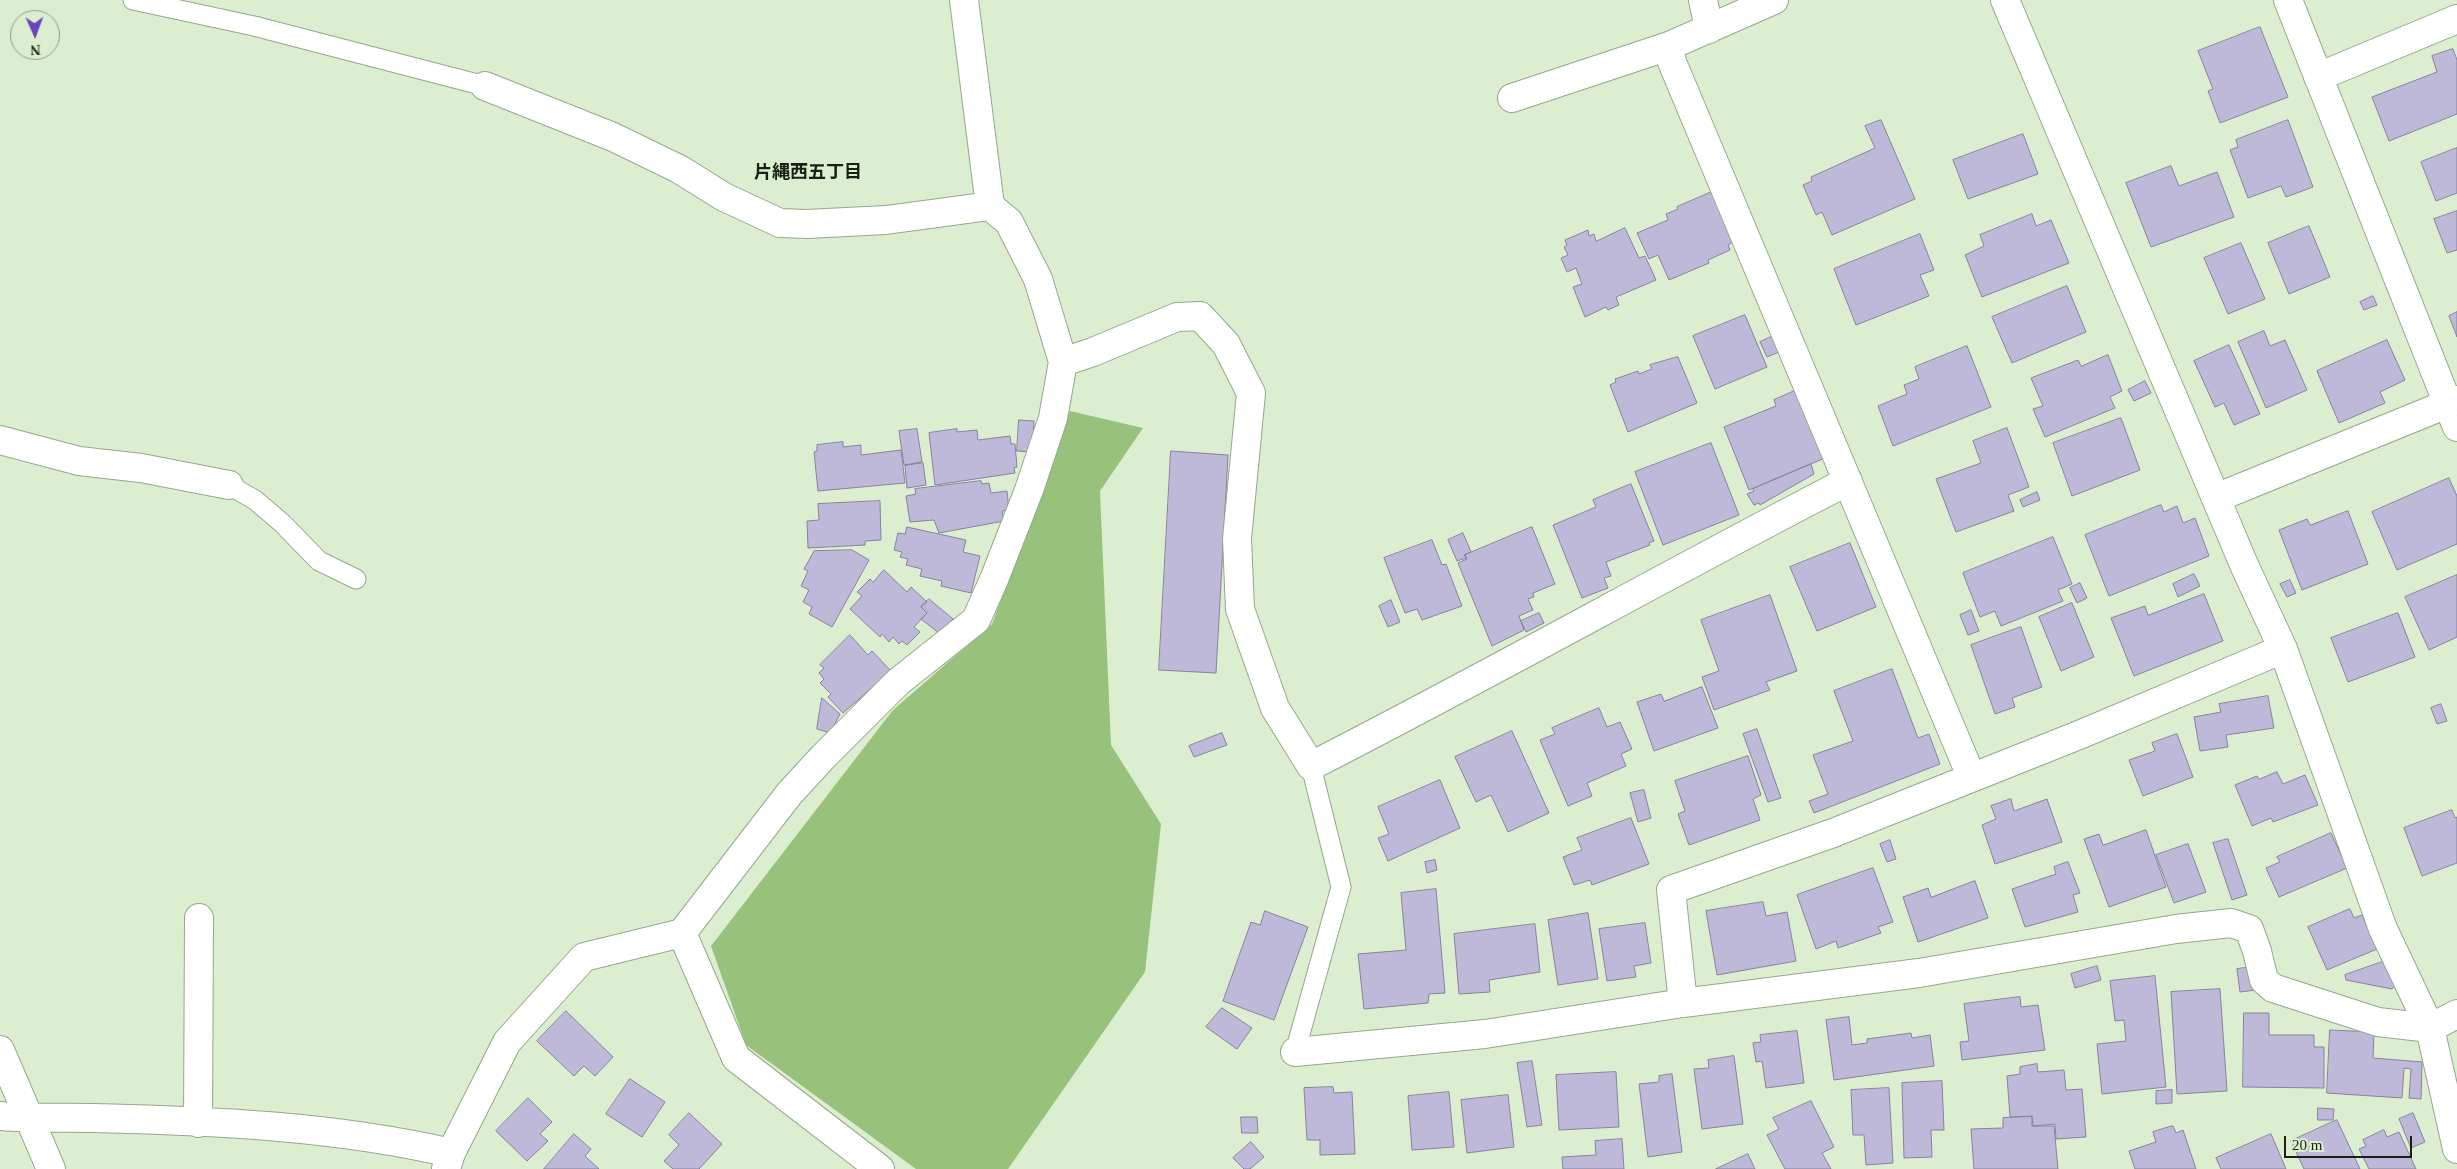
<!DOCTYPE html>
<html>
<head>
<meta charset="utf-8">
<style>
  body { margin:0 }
  #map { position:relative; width:2457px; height:1169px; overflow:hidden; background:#dceed0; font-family:"Times New Roman",serif }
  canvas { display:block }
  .north { position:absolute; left:10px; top:10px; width:50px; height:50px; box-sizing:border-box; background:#dceed0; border:1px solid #8e9b85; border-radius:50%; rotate:178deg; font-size:14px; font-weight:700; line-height:20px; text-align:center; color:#191f15 }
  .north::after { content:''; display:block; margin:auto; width:18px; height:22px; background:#6c44bd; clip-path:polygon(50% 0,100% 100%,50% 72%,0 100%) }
  .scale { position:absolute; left:2284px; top:1136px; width:128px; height:22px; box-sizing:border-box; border:2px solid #191f15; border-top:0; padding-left:6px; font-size:15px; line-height:18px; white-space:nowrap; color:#191f15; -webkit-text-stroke:4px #dceed0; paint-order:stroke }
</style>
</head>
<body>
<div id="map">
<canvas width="2457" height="1169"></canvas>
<div class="north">N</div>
<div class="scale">20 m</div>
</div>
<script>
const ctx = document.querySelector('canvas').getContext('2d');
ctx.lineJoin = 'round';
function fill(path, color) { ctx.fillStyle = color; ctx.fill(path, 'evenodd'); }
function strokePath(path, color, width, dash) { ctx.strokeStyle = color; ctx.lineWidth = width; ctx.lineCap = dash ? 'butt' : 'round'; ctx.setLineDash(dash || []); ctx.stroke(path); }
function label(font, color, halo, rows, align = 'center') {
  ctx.font = font + ' "Times New Roman","Noto Sans JP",serif'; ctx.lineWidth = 4; ctx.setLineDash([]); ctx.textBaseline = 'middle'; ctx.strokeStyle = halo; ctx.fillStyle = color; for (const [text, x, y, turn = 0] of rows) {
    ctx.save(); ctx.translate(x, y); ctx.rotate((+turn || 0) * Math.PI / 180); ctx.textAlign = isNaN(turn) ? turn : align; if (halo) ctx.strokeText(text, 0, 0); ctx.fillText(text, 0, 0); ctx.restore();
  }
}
const water = new Path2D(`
  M1070,411L1143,428L1100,491L1111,745L1161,824L1145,972L1008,1169H916L746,1045L711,946L893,710L992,624Z`);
const building = new Path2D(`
  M2260,27L2288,97L2220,123L2208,91L2213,89L2198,51Z
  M2453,49L2457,60V114L2389,141L2372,97L2437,72L2432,56Z
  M1881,120L1915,199L1832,235L1822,212L1816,215L1803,185L1812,181L1811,177L1875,148L1865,126Z
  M2288,120L2313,187L2286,197L2281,186L2248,198L2230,150L2238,147L2236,140Z
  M2023,134L2038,174L1968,199L1953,160Z
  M2457,148V193L2436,201L2421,162Z
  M2171,166L2179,186L2217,172L2234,217L2151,247L2126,183Z
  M1714,191L1735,241L1728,245L1730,250L1708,260L1709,263L1669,280L1658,255L1649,259L1637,233L1668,220L1666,214L1678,209L1677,207Z
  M2457,211V250L2447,253L2434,219Z
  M2032,214L2036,226L2051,220L2069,263L1982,297L1965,255L1984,246L1980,235Z
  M2309,226L2330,277L2289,294L2268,243Z
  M1625,228L1639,258L1645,256L1656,280L1616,297L1619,305L1608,310L1606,307L1585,317L1573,287L1582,284L1576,268L1567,272L1561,258L1568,255L1564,247L1567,245L1565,240L1588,230L1589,236L1594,234L1596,241Z
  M1920,234L1934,270L1920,275L1929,296L1856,325L1834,269Z
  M2241,243L2265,299L2228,314L2204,258Z
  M2067,286L2086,332L2012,363L1992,317Z
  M2373,296L2377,305L2364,310L2360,302Z
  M2457,312V337L2449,316Z
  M1745,315L1767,367L1715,389L1693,336Z
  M2264,331L2270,346L2285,340L2307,390L2266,408L2238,342Z
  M1773,336L1779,352L1767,357L1760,342Z
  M2387,340L2405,380L2380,392L2385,403L2339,423L2317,371Z
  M2229,345L2260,414L2234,425L2224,403L2215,407L2194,361Z
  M1967,346L1991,407L1893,446L1878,406L1907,394L1904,385L1919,379L1915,367Z
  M2108,355L2122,391L2110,397L2115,408L2045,437L2033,409L2043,406L2031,378L2078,360L2081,366Z
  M1678,357L1697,403L1628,432L1610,385L1616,382L1615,379L1638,371L1639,374L1652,369L1650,365Z
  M2145,381L2151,393L2134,401L2128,390Z
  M1797,390L1825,458L1749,490L1724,427L1776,406L1774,400Z
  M2121,418L2140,470L2072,496L2053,443Z
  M1019,420L1034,421L1032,452L1017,451Z
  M2007,428L2029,487L2008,495L2014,511L1956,532L1936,479L1981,463L1973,441Z
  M917,429L922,462L904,465L899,431Z
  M957,429V432L977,430L978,440L1010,436L1011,444H1015L1017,467L1014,468L1015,473L935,485L929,433Z
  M843,442V447L861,445V455L901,450L905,483L818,491L814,452L817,451V445Z
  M1711,443L1739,515L1663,545L1635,472Z
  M1171,451L1228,455L1216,673L1159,670Z
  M923,463L926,485L907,488L905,466Z
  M1811,464L1814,474L1760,505L1759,503L1754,505L1747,494L1754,491L1753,489Z
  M2449,478L2457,496V544L2397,570L2372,512Z
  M981,481L982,484L989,483L991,493L1007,491L1009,510L1002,511L1004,521L939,533L934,520L910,522L906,496L916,494L915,489Z
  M1631,484L1654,541L1649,543L1650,545L1606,562L1611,576L1604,578L1608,588L1582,598L1553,525L1596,507L1593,500Z
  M2037,492L2040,500L2023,507L2020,500Z
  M880,501L881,540L865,541V545L808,548L807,521L819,520L818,504Z
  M2161,505L2164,512L2177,506L2183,523L2195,518L2209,556L2109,596L2085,535Z
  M2348,511L2368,564L2302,590L2279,530L2307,519L2310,525Z
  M907,527L966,540L963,552L980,556L971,593L941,586L942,581L920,576L922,569L906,565L908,559L900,557L902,552L894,550L898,533L905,534Z
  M1532,527L1555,584L1533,593L1534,597L1528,599L1533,610L1519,616L1524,630L1492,646L1458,563L1467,559L1465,555Z
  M1463,533L1471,552L1464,555L1466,558L1457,561L1448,540Z
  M2053,537L2072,584L2058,590L2063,601L2001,626L1995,611L1980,617L1963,573Z
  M1432,540L1442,565L1446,564L1462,606L1422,620L1417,609L1405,613L1384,558Z
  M1850,543L1876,607L1817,631L1790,567Z
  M852,550L869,560L832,627L809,614L812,607L803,602L809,590L801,586L808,571L804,569L814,551Z
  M884,570L907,592L911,587L927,602L921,607L927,613L914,627L920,632L907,645L902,641L899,644L893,637L889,642L882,634L880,637L850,609L862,596L857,592L870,579L873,582Z
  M2194,574L2200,586L2178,597L2173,584Z
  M2457,575V637L2429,650L2405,597Z
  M2290,580L2296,593L2287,597L2280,584Z
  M2080,583L2087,598L2077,603L2070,588Z
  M2204,594L2223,641L2134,676L2111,618L2145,606L2148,615Z
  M1770,595L1797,671L1766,682L1770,690L1714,710L1702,677L1719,671L1701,620Z
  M929,599L953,619L940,634L921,619L927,613L921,607Z
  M1391,600L1400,622L1388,627L1379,606Z
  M2072,603L2094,657L2061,671L2039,617Z
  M1971,610L1979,631L1968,635L1960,615Z
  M1539,613L1544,623L1526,632L1521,621Z
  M2398,613L2415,657L2348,682L2331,638Z
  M2021,627L2042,687L2012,698L2015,707L1995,714L1971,645Z
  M850,635L868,655L872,651L891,671L843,713L828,697L831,694L820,683L824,679L819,673L824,668L820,665Z
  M1892,669L1918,738L1929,734L1940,764L1814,813L1809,801L1828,794L1813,755L1853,741L1834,691Z
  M1702,687L1718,728L1654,751L1637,702L1661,694L1664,701Z
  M2268,696L2274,728L2226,735L2228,747L2200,751L2194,717L2221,712L2219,704Z
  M822,698L840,714L830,733L817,729Z
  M2441,704L2447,721L2437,724L2431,708Z
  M1599,708L1607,727L1620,722L1632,749L1621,754L1626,766L1587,783L1592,796L1568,806L1540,740L1555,734L1552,728Z
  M1757,729L1781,798L1768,802L1743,734Z
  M1512,731L1549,813L1508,832L1491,795L1476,802L1455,757Z
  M1222,733L1227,745L1194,757L1189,746Z
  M2177,734L2193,777L2143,796L2129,760L2155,751L2152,743Z
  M1748,756L1761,795L1753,799L1760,820L1689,845L1678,814L1685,811L1675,781Z
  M2277,772L2283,784L2305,775L2318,805L2273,822L2271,818L2252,826L2235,785L2257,776L2259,779Z
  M1440,780L1460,828L1388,861L1378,838L1389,834L1378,807Z
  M1644,790L1651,818L1638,822L1630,793Z
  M2011,799L2014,811L2047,799L2062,842L1995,864L1982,825L1996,819L1991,806Z
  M2452,810L2455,818L2457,817V863L2422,876L2404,828Z
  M1631,818L1649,864L1592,885L1590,880L1574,885L1563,857L1582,850L1577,838Z
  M2146,830L2166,887L2109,907L2084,839L2099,834L2103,845Z
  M2331,833L2347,868L2279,897L2266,868L2280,862L2277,857Z
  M2228,839L2247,895L2232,900L2213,843Z
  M1890,840L1896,859L1887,862L1880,844Z
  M2188,844L2206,892L2174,903L2156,855Z
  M1435,860L1437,870L1427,873L1425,862Z
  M2068,862L2080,893L2073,895L2078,912L2025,927L2012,889L2056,874L2054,867Z
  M1873,868L1893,922L1878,927L1881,933L1838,948L1836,941L1816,949L1797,895Z
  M1975,881L1988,918L1918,942L1903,897L1928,888L1931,897Z
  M1436,889L1445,993L1429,994L1428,1003L1364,1009L1358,954L1406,950L1401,893Z
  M1763,902L1766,916L1787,912L1796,961L1717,975L1706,911Z
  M2350,909L2354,918L2362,915L2377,949L2327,970L2308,927Z
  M1265,911L1308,927L1274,1020L1223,1001L1251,922L1260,925Z
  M1588,913L1598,979L1558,985L1548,920Z
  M1645,923L1651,963L1634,966L1636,977L1607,981L1599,929Z
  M1535,924L1540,972L1489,980L1490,992L1459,994L1454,934Z
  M2385,961L2395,986L2392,989L2346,980L2345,975Z
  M2097,966L2101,980L2075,988L2071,974Z
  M2253,967L2256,990L2240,992L2237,969Z
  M2155,976L2166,1087L2102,1094L2097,1044L2126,1041L2124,1020L2115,1021L2110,981Z
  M2220,989L2227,1091L2177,1094L2171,992Z
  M2020,997L2021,1007L2038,1005L2045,1050L1962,1060L1960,1042L1969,1041L1964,1004Z
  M1222,1008L1252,1028L1237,1049L1206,1027Z
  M566,1011L613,1057L595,1076L584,1066L574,1076L537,1041Z
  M2244,1013H2269V1035H2314V1047H2324V1088L2243,1087Z
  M1849,1017L1852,1045L1867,1043V1039L1911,1033L1912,1038L1930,1035L1934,1066L1834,1080L1826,1020Z
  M2330,1030L2374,1032L2373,1058L2422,1062L2421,1099L2409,1098L2411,1069L2404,1068L2402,1098L2327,1093Z
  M1797,1031L1804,1083L1766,1088L1762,1061L1756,1062L1753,1043L1761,1042L1760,1035Z
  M1734,1056L1743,1124L1702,1129L1694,1069L1709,1068L1708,1060Z
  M1532,1061L1542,1125L1527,1127L1517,1063Z
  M2037,1064L2038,1072L2064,1070L2066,1090L2082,1089L2086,1137L2056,1139L2055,1124L2033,1126L2032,1116L2010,1117L2007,1076L2020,1074V1067Z
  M1616,1072L1619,1127L1559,1130L1556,1075Z
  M1672,1074L1682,1152L1648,1157L1639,1084L1659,1082V1076Z
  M630,1079L665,1102L642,1137L606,1114Z
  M1942,1081L1944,1130H1931L1932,1157L1904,1158L1902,1083Z
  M1333,1087L1334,1093L1352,1092L1355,1154L1320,1155V1140H1307L1304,1088Z
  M1889,1088L1893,1163L1866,1165L1864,1135H1853L1851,1090Z
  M2172,1090V1103L2156,1104V1091Z
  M1449,1092L1454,1147L1412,1150L1408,1096Z
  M1508,1095L1514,1147L1467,1153L1461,1100Z
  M528,1098L552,1122L540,1134L548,1141L527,1161L496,1131Z
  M1811,1101L1834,1147L1822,1153L1831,1169H1785L1767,1135L1779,1129L1773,1118Z
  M2318,1108L2334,1109L2333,1120H2318Z
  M689,1113L722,1144L699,1169H673L664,1161L679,1145L669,1135Z
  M2413,1113L2425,1142L2411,1148L2399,1119Z
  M1241,1117H1257L1258,1133H1242Z
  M2032,1117V1126H2054L2058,1169H1974L1971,1129L2003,1128V1118Z
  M2337,1120L2360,1169H2304L2291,1141Z
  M2173,1126L2176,1133L2183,1130L2196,1169H2135L2129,1151L2156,1142L2153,1132Z
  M2384,1130L2387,1137L2399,1132L2416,1169H2369L2359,1149L2366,1146L2363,1140Z
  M574,1134L591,1149L585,1156L599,1169H544Z
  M2271,1134L2286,1169H2221L2216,1158Z
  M1622,1139L1624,1169H1563L1562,1157L1596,1155L1595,1141Z
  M1251,1142L1264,1157L1250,1169H1244L1233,1158Z
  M1748,1154L1755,1169H1716Z`);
const lane = new Path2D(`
  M133,0L254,26L485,86
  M229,485L255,500L282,523L319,561L356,579
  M1295,1052L1341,887L1311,766`);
const street = new Path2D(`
  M1703,0L1709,29
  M2005,0L2245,567L2283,649L2383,929L2430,1028L2457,1149
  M2288,0L2457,427
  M1669,46L1774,0
  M2318,77L2457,19
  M485,86L613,137L679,169L724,197L780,223L807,224L886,220L990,206
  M1512,98L1669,46L1672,62L1971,776
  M1063,362L1093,352L1177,317L1200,316L1226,344L1251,393L1237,539L1240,609L1275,708L1311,766C1491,674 1668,574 1848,481
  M0,440L79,461L141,468L229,485
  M2216,498L2457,400
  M1683,1003L1671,890L1833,833L2079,735L2283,649
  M1295,1052L1485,1034L1683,1003L1919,973L2176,929L2231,923L2249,929L2257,951L2264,980L2273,988L2378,1022L2430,1028L2457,1014
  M0,1116C32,1119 63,1117 94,1118C214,1121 334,1126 451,1153
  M198,1123L199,918
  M446,1169L451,1153L507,1042L584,957L682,933
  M880,1169L736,1058L682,933L789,794L823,757L898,682L976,620L995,577L1029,490L1053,418L1063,362L1038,279L1009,222L990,206L964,0`);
const secondary = new Path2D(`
  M0,1050L51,1169`);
const neighbourhoodNames = [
  ["片縄西五丁目",808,173]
];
fill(water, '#98c27b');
fill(building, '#bfb9d9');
strokePath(building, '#87819e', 1);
strokePath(lane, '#96a78b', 21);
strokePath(street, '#96a78b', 30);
strokePath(secondary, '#96a78b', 30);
strokePath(lane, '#fff', 19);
strokePath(street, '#fff', 28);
strokePath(secondary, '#fff', 28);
label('bold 18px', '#191f15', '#dceed0', neighbourhoodNames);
</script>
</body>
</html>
